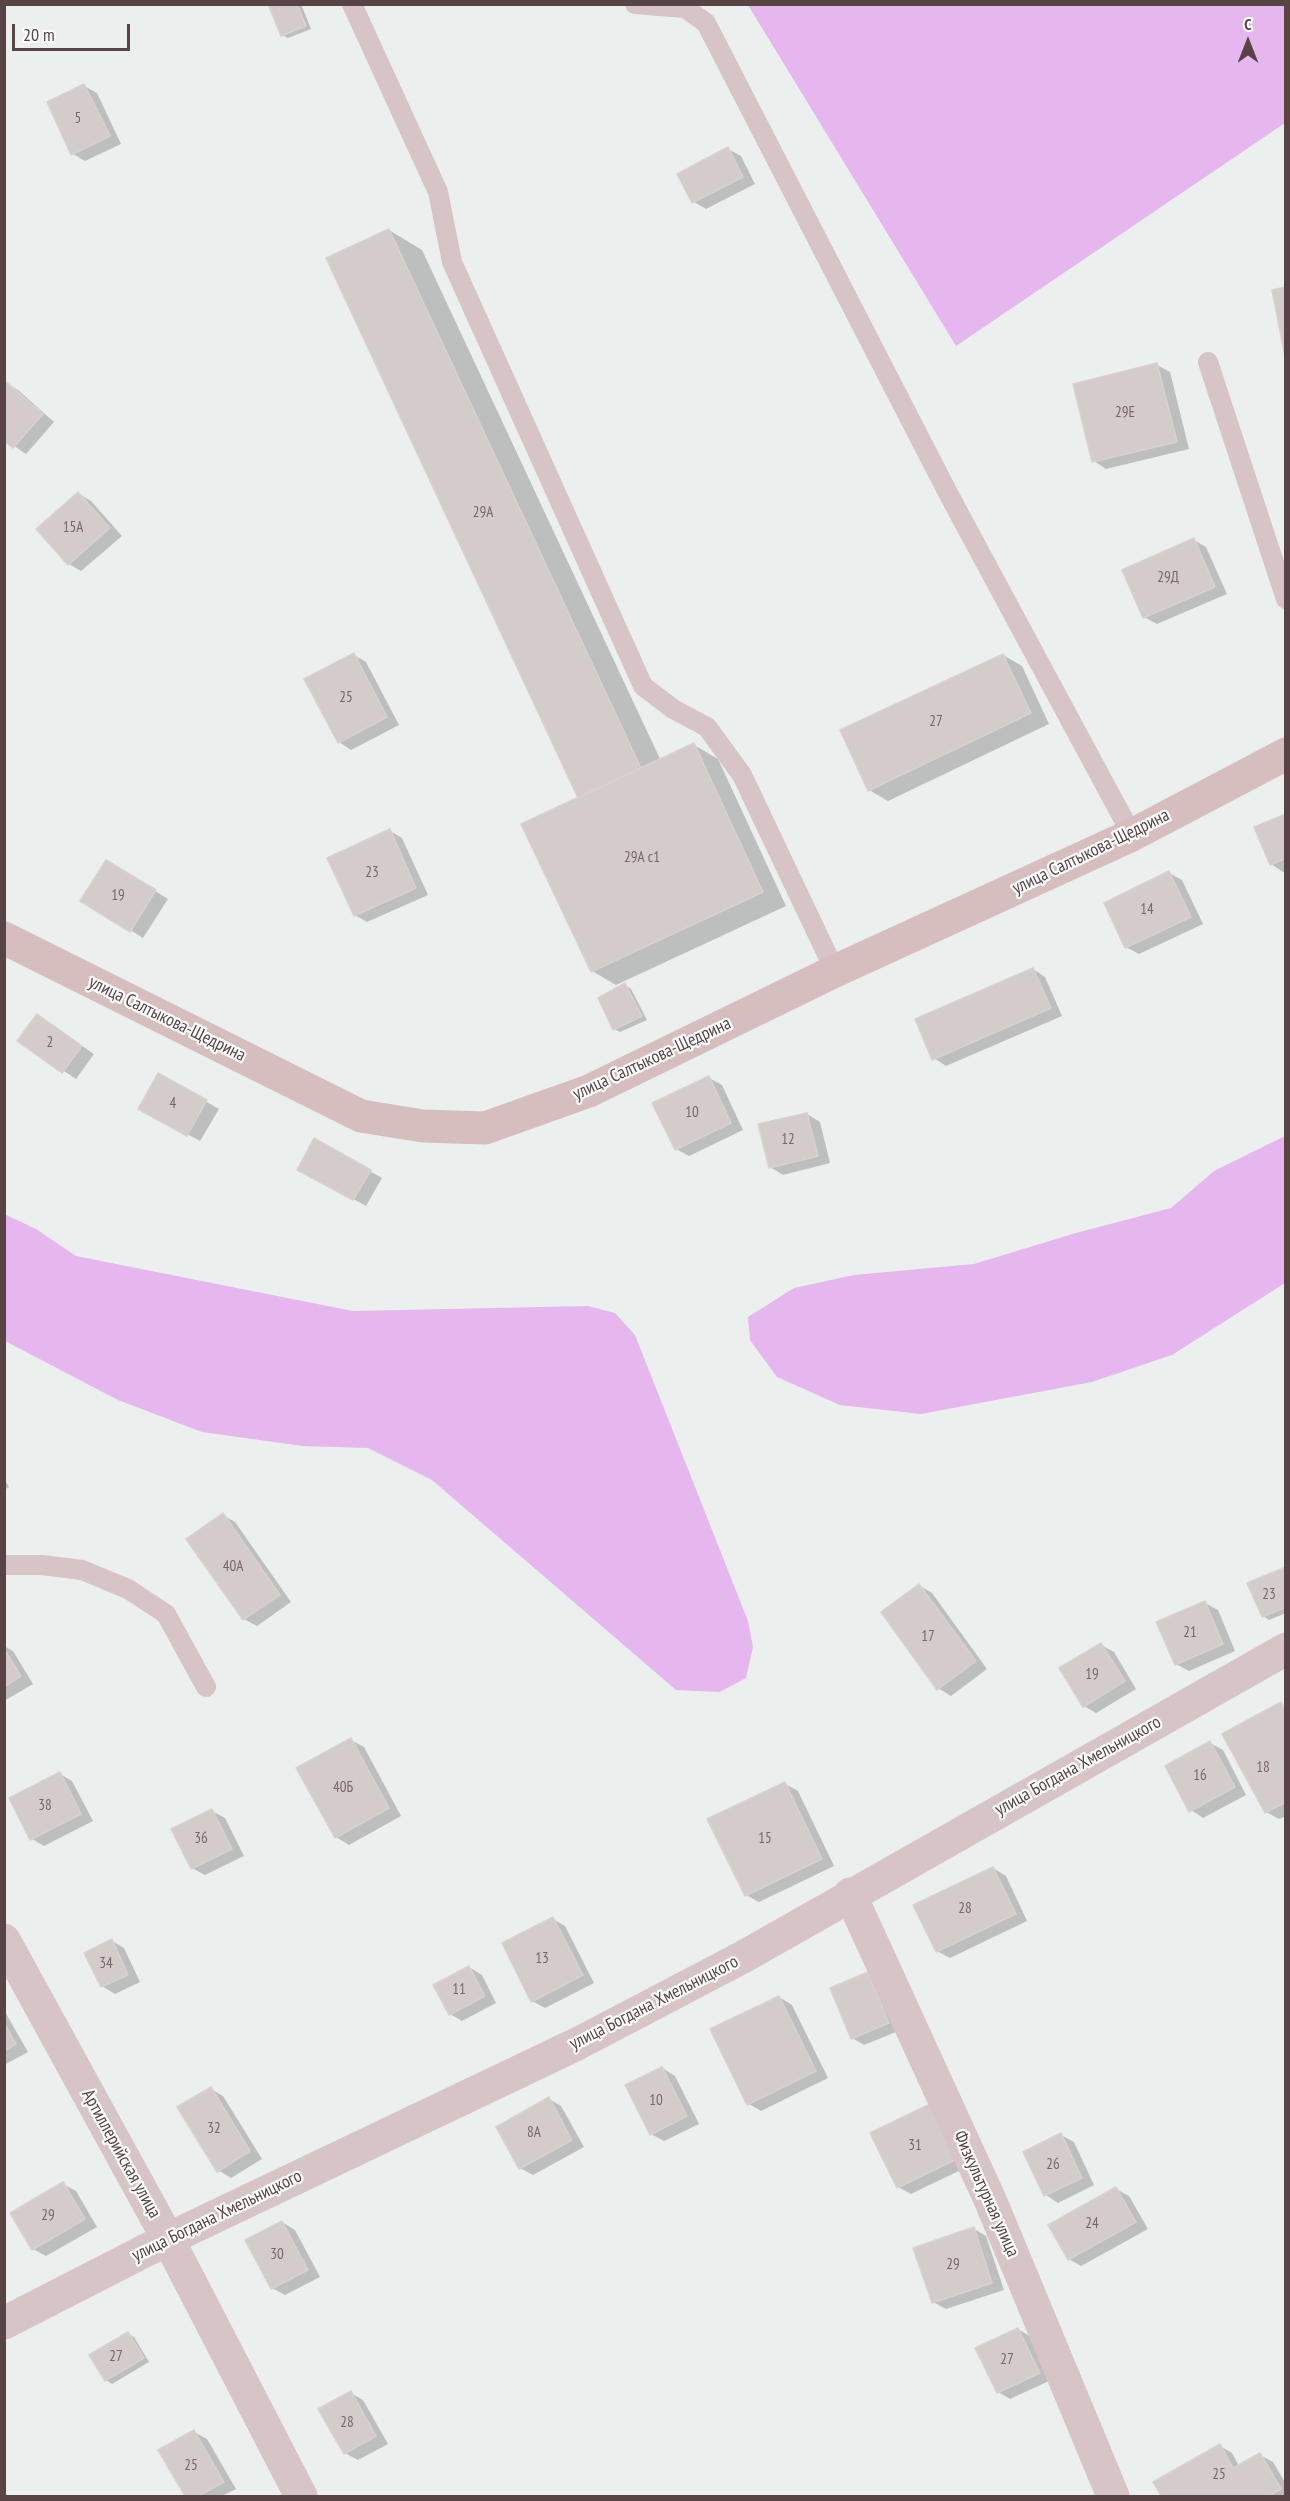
<!DOCTYPE html>
<html>
<head>
<meta charset="utf-8">
<style>
  body { margin:0 }
  #map { position:relative; width:1290px; height:2501px; overflow:hidden; background:#ebefed; font-family:"PT Sans Narrow",sans-serif }
  canvas { display:block }
  .frame { position:absolute; inset:0; border:6px solid #594445; pointer-events:none }
  .north { position:absolute; left:1218px; top:12px; width:60px; height:60px; -webkit-text-stroke:4px #fff; paint-order:stroke; rotate:0deg; font-size:16px; font-weight:700; line-height:24px; text-align:center; color:#594445 }
  .north::after { content:''; display:block; margin:auto; width:21px; height:27px; background:#594445; clip-path:polygon(50% 0,100% 100%,50% 72%,0 100%) }
  .scale { position:absolute; left:12px; top:24px; width:118px; height:27px; box-sizing:border-box; border:3px solid #594445; border-top:0; padding-left:8px; font-size:18px; line-height:21px; white-space:nowrap; color:#594445; -webkit-text-stroke:4px #fff; paint-order:stroke }
</style>
</head>
<body>
<div id="map">
<canvas width="1290" height="2501"></canvas>
<div class="frame"></div>
<div class="north">С</div>
<div class="scale">20 m</div>
</div>
<script>
const ctx = document.querySelector('canvas').getContext('2d');
ctx.lineJoin = 'round';
function fill(path, color) { ctx.fillStyle = color; ctx.fill(path, 'evenodd'); }
function strokePath(path, color, width, dash) { ctx.strokeStyle = color; ctx.lineWidth = width; ctx.lineCap = dash ? 'butt' : 'round'; ctx.setLineDash(dash || []); ctx.stroke(path); }
function label(font, color, halo, rows, align = 'center') {
  ctx.font = font + ' "PT Sans Narrow",sans-serif'; ctx.lineWidth = 4.5; ctx.setLineDash([]); ctx.textBaseline = 'middle'; ctx.strokeStyle = halo; ctx.fillStyle = color; for (const [text, x, y, turn = 0] of rows) {
    ctx.save(); ctx.translate(x, y); ctx.rotate((+turn || 0) * Math.PI / 180); ctx.textAlign = isNaN(turn) ? turn : align; if (halo) ctx.strokeText(text, 0, 0); ctx.fillText(text, 0, 0); ctx.restore();
  }
}
const green = new Path2D(`
  M748,5H1285V123L956,346Z
  M1285,1136V1283L1172,1355L1092,1382L921,1414L840,1405L777,1377L750,1340L748,1317L794,1288L854,1275L974,1264L1076,1233L1171,1208L1214,1171Z
  M4,1214L36,1229L76,1256L353,1311L588,1306L615,1313L635,1335L748,1621L753,1647L746,1678L720,1692L676,1690L432,1480L368,1448L303,1446L202,1432L118,1400L5,1341Z`);
const shadow = new Path2D(`
  M269,4H301L311,29L288,38L282,35Z
  M84,86L97,93L121,144L85,161L73,154Z
  M728,149L741,156L755,184L706,209L694,202Z
  M389,230L422,250L661,761L694,745L718,759L786,906L616,985L592,971L580,798Z
  M1157,365L1170,372L1189,449L1106,469L1094,461Z
  M5,383L18,390L54,422L26,454L4,439Z
  M79,494L91,501L122,536L81,571L69,564Z
  M1194,540L1206,547L1227,594L1157,624L1144,617Z
  M354,655L366,662L399,725L351,750L339,742Z
  M1003,655L1022,666L1049,724L888,801L869,790Z
  M1286,815V871L1283,872L1271,864Z
  M390,831L402,838L428,895L367,922L355,915Z
  M119,869L168,899L143,938L130,930Z
  M1169,873L1182,880L1203,924L1139,954L1126,947Z
  M1033,969L1045,977L1062,1016L946,1066L934,1058Z
  M625,985L631,989L647,1020L620,1032L614,1029Z
  M38,1016L94,1054L76,1079L19,1041Z
  M159,1075L219,1109L200,1141L140,1108Z
  M709,1078L722,1085L743,1130L689,1156L676,1149Z
  M807,1114L820,1122L830,1163L783,1175L770,1167Z
  M315,1140L382,1178L366,1206L299,1169Z
  M4,1478L9,1487L4,1490Z
  M223,1515L235,1522L291,1602L257,1626L244,1619Z
  M1286,1568V1613L1269,1620L1263,1616Z
  M920,1586L932,1593L987,1669L951,1696L938,1688Z
  M1205,1603L1218,1610L1235,1651L1189,1671L1176,1664Z
  M1101,1645L1114,1652L1136,1689L1096,1713L1084,1706Z
  M4,1646L13,1651L33,1684L4,1701Z
  M1281,1704L1286,1706V1816L1279,1819L1266,1812Z
  M351,1740L364,1747L401,1816L349,1845L336,1837Z
  M1210,1743L1223,1750L1246,1795L1203,1818L1191,1810Z
  M60,1774L72,1781L93,1821L44,1846L32,1839Z
  M785,1784L798,1791L834,1866L759,1902L746,1895Z
  M212,1811L225,1818L244,1856L205,1875L192,1868Z
  M993,1868L1006,1876L1027,1921L950,1958L937,1951Z
  M553,1919L565,1926L594,1983L545,2008L532,2001Z
  M112,1941L124,1948L140,1982L115,1994L102,1986Z
  M469,1967L482,1975L496,2003L462,2021L450,2014Z
  M868,1974L901,2030L864,2045L852,2038Z
  M779,1997L792,2005L828,2078L761,2111L749,2104Z
  M4,2010L28,2052L4,2065Z
  M662,2068L675,2076L699,2124L664,2141L651,2134Z
  M211,2089L223,2096L262,2159L231,2178L218,2170Z
  M549,2099L561,2106L584,2147L533,2175L520,2168Z
  M932,2104L971,2165L911,2194L898,2187Z
  M1061,2135L1074,2142L1094,2185L1058,2203L1046,2195L1025,2153Z
  M63,2184L76,2191L97,2227L46,2256L33,2249Z
  M1116,2189L1129,2196L1148,2229L1081,2266L1069,2259Z
  M282,2222L295,2230L320,2277L285,2295L272,2288Z
  M974,2229L986,2236L1004,2290L946,2309L933,2302Z
  M1018,2329L1031,2337L1051,2380L1010,2399L998,2392Z
  M128,2334L134,2337L149,2362L112,2384L106,2380Z
  M351,2393L363,2400L388,2444L358,2460L345,2453Z
  M194,2432L207,2439L236,2489L222,2496H187L161,2451Z
  M1220,2446L1232,2453L1239,2466L1260,2455L1273,2462L1286,2484V2496H1163L1155,2483Z`);
const building = new Path2D(`
  M268,4H297L306,26L281,36Z
  M84,84L110,136L71,155L47,102Z
  M728,147L743,177L692,203L677,174Z
  M389,229L641,768L578,798L326,258Z
  M1286,287V362L1272,290Z
  M1157,363L1177,442L1092,462L1073,384Z
  M5,381L43,414L13,448L4,441Z
  M78,492L110,528L68,565L36,529Z
  M1194,538L1215,587L1143,618L1122,570Z
  M354,653L387,717L338,743L304,679Z
  M1003,654L1031,713L868,791L840,730Z
  M694,743L763,892L591,972L521,824Z
  M1286,814V858L1270,865L1254,827Z
  M390,829L416,888L354,916L327,858Z
  M106,860L156,890L130,932L80,901Z
  M1169,871L1191,917L1125,948L1104,903Z
  M1033,968L1051,1008L932,1060L915,1019Z
  M625,983L642,1016L613,1030L598,998Z
  M37,1014L82,1046L62,1073L17,1041Z
  M158,1073L207,1100L187,1136L138,1109Z
  M709,1076L731,1123L675,1150L652,1103Z
  M807,1113L818,1156L769,1168L758,1124Z
  M314,1138L371,1170L353,1200L297,1170Z
  M223,1513L280,1595L243,1620L186,1539Z
  M1286,1567V1607L1262,1617L1247,1583Z
  M919,1584L976,1661L937,1690L881,1612Z
  M1205,1601L1223,1644L1175,1665L1156,1622Z
  M1101,1643L1125,1681L1083,1707L1059,1668Z
  M4,1649L21,1676L4,1687Z
  M1281,1702L1286,1710V1802L1265,1813L1222,1734Z
  M351,1738L389,1808L335,1838L296,1768Z
  M1210,1741L1235,1787L1189,1812L1165,1766Z
  M60,1772L81,1814L30,1840L9,1798Z
  M785,1782L822,1859L745,1896L707,1819Z
  M212,1809L232,1849L191,1869L171,1829Z
  M993,1867L1016,1914L936,1952L913,1905Z
  M553,1917L583,1975L531,2002L502,1943Z
  M112,1939L128,1975L101,1987L84,1953Z
  M469,1966L485,1996L449,2015L433,1985Z
  M868,1972L889,2023L851,2039L830,1988Z
  M779,1996L816,2071L747,2105L710,2029Z
  M4,2023L16,2044L4,2051Z
  M662,2067L687,2116L650,2135L625,2085Z
  M211,2087L250,2151L217,2172L177,2107Z
  M549,2097L572,2140L519,2169L496,2127Z
  M932,2103L959,2158L897,2188L870,2133Z
  M1061,2133L1082,2178L1044,2196L1023,2152Z
  M63,2182L85,2219L32,2250L10,2213Z
  M1116,2187L1136,2222L1068,2260L1048,2225Z
  M282,2221L308,2270L271,2289L245,2240Z
  M974,2227L992,2283L932,2303L913,2248Z
  M1018,2328L1040,2373L997,2393L975,2348Z
  M128,2332L144,2358L105,2381L89,2355Z
  M351,2391L376,2436L344,2454L318,2409Z
  M194,2430L224,2482L198,2496H185L158,2450Z
  M1220,2444L1233,2468L1260,2453L1281,2489L1269,2496H1161L1153,2482Z`);
const lane = new Path2D(`
  M352,4L438,192L452,262L643,686L673,709L707,727L742,775L835,971
  M635,4L685,8L706,23L948,493L1132,835
  M1208,362L1286,599
  M4,1565H42L82,1570L128,1589L166,1614L206,1687`);
const street = new Path2D(`
  M850,1894L991,2202L1113,2496
  M4,1940L168,2239L301,2496
  M4,2323L168,2239L577,2044L743,1957L1286,1649`);
const secondary = new Path2D(`
  M4,938L361,1116L423,1126L485,1128L589,1091L835,971L1132,835L1286,754`);
const numberNames = [
  ["5",78,119],
  ["29Е",1125,413],
  ["29А",483,513],
  ["15А",73,528],
  ["29Д",1168,578],
  ["25",346,698],
  ["27",936,722],
  ["29А с1",642,858],
  ["23",372,873],
  ["19",118,896],
  ["14",1147,910],
  ["2",50,1043],
  ["4",173,1104],
  ["10",692,1113],
  ["12",788,1140],
  ["40А",233,1567],
  ["23",1269,1595],
  ["21",1190,1633],
  ["17",928,1637],
  ["19",1092,1675],
  ["18",1263,1768],
  ["16",1200,1776],
  ["40Б",343,1788],
  ["38",45,1806],
  ["36",201,1839],
  ["15",765,1839],
  ["28",965,1909],
  ["13",542,1959],
  ["34",106,1964],
  ["11",459,1990],
  ["10",656,2101],
  ["32",214,2129],
  ["8А",534,2133],
  ["31",915,2146],
  ["26",1053,2165],
  ["29",48,2216],
  ["24",1092,2224],
  ["30",277,2255],
  ["29",953,2265],
  ["27",116,2357],
  ["27",1007,2360],
  ["28",347,2423],
  ["25",191,2466],
  ["25",1219,2475]
];
const streetNames = [
  ["улица Салтыкова-Щедрина",1091,852,-26],
  ["улица Салтыкова-Щедрина",167,1019,26],
  ["улица Салтыкова-Щедрина",652,1059,-25],
  ["улица Богдана Хмельницкого",1078,1766,-29],
  ["улица Богдана Хмельницкого",654,2003,-27],
  ["Артиллерийская улица",121,2154,61],
  ["Физкультурная улица",986,2194,66],
  ["улица Богдана Хмельницкого",217,2216,-26]
];
fill(green, '#e6b7ef');
fill(shadow, '#0003');
fill(building, '#d4cccb');
strokePath(building, '#d8d1cf', 1.5);
strokePath(lane, '#d7c4c6', 20);
strokePath(street, '#d7c4c6', 33);
strokePath(secondary, '#d6bdbe', 33);
label('15px', '#786666', null, numberNames);
label('18px', '#594445', '#fff', streetNames);
</script>
</body>
</html>
